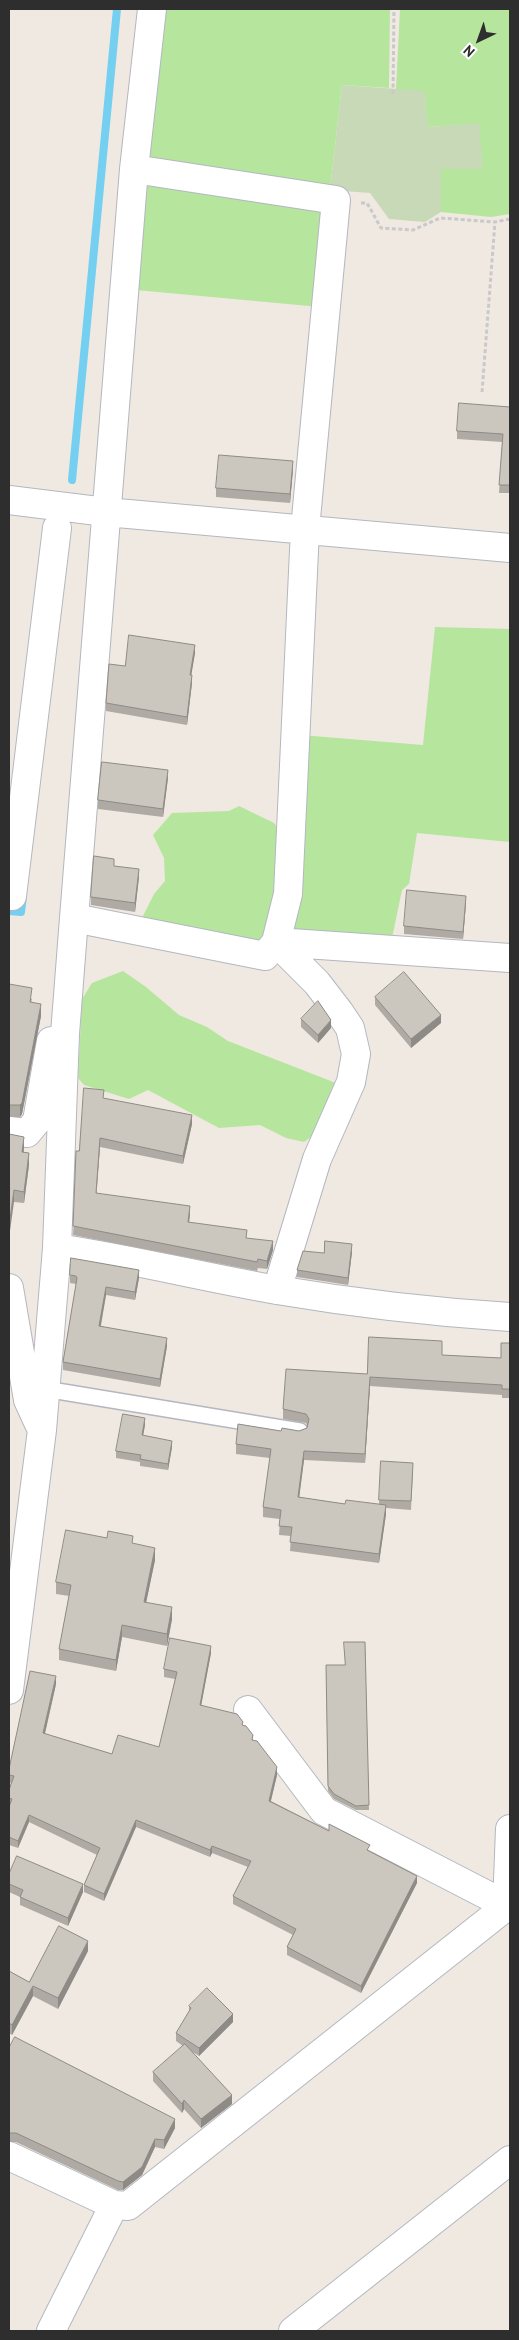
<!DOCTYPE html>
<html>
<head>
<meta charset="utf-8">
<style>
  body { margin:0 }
  #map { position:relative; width:519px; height:2340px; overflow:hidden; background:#efe9e1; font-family:"PT Sans",sans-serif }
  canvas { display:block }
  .frame { position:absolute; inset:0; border:10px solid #2e2e2e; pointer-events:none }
  .north { position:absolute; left:454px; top:15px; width:50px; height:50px; -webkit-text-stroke:4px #fff; paint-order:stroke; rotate:222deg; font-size:14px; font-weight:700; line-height:20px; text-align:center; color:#2e2e2e }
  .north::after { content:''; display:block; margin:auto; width:18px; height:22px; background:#2e2e2e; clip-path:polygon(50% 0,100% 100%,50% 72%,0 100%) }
</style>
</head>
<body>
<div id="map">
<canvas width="519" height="2340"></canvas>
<div class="frame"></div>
<div class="north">N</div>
</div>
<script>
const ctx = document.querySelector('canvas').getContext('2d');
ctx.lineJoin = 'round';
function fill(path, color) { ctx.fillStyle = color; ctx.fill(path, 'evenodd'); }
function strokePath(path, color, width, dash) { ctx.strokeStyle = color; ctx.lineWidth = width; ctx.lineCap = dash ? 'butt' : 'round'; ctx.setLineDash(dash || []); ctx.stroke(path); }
const green = new Path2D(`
  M163,9H390L389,88L342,85L330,190L156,165L146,154Z
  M400,9H510V214L491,217L441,212V169L479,124L428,127L396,89Z
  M146,185L319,202L329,214L320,307L136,290Z
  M435,627L510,629V842L417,833L409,884L402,890L391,943L286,936L301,735L423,745Z
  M239,806L274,823L286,838L283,896L261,948L138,926L154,894L165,881L164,858L153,835L172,813L229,811Z
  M123,971L146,987L179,1015L207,1027L228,1041L341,1085L317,1133L304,1142L286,1138L260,1125L219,1128L148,1090L129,1099L84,1085L78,1078L82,999L92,983Z`);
const cemetery = new Path2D(`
  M342,85L425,91L428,127L479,123L483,169H441V212L425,222L389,219L370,193L330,190Z`);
const stream = new Path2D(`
  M72,480L117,9
  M9,911L21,912L23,896`);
const path = new Path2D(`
  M393,94L394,9
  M361,203H367L381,228L413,230L440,218L495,222L510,219
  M482,392L495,222`);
const lane = new Path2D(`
  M45,1389L300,1431`);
const street = new Path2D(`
  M134,169L336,200L305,529L288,894L276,942L317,983L340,1013L350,1028L356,1054L351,1082L317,1159L277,1290
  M9,500L106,512L510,548
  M9,896H12L57,528
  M74,918L265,956L276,942L510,958
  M9,1131L27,1133L37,1121L51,1041
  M57,1248C131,1259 203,1277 277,1290C354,1303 432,1312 510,1317
  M9,1288L28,1400L39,1424
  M9,1690L42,1430L57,1248L65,1034L74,918L134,169L152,9
  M248,1710L324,1811L510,1907
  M9,2156L114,2205L128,2206L507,1906L510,1829
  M51,2331L114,2205
  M293,2331L510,2160`);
const wall = new Path2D(`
  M510,407V493H499L502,442L457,439V431Z
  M293,469L290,503L216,497V488Z
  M195,653L191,675L192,683L187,725L106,711V703L125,666Z
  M168,778L163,817L98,809V800Z
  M114,866L139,877L135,912L91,905V897Z
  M466,903L463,939L404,934V926Z
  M9,984L32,999L31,1003L41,1016L22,1114L20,1117H9Z
  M375,997L441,1023L411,1048L375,1005Z
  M301,1019L331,1028L318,1043L301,1027Z
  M104,1098L192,1124L183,1164L100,1147L96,1193L190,1214L189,1222L247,1238L273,1250L267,1269L258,1268L257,1271L73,1235L79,1151Z
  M9,1134L24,1148V1152L29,1165L24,1203L14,1202Z
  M352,1252L348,1285L297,1277V1270L324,1253Z
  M70,1275L139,1278L135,1300L106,1295L101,1326L167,1346L160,1387L63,1370V1362L76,1284L70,1283Z
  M510,1343V1398H502V1395L370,1386L365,1463L304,1460L299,1497L345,1504H379L381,1461L413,1471L411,1510L386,1508V1514L379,1563L290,1551L291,1536L279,1535L280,1519L263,1517V1507L270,1458L236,1454V1444L281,1431H299L307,1428V1426L306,1423L283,1419V1409L367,1374L442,1355L501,1358Z
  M145,1425L143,1435L172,1447L168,1470L140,1466V1462L116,1458V1451Z
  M133,1544L155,1560L146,1602L172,1619L167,1646L122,1637L116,1671L59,1660V1649L69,1596L56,1594V1582Z
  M365,1642L369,1810H356L334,1799L328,1791L326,1665H345Z
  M211,1653L201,1705L243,1725L277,1775L271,1801L370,1852L417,1883L361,1993L287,1955V1947L293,1935L233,1904V1896L248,1867L212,1853L210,1857L136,1827L104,1901L84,1892V1885L97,1855L29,1822L18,1848L9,1845V1790L11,1783L9,1782V1769L56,1684L45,1734L112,1754L159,1747L175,1679L164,1677V1669Z
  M9,1874L83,1892L68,1926L20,1905V1897L9,1892Z
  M88,1951L58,2009L33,1996L12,2035L9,2033V1971L29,1982Z
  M189,2006L233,2022L199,2056L193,2052L232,2104L201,2128L184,2109L182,2113L153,2081V2072L183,2046L176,2041V2033L189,2012Z
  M9,2048L175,2128L164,2149L155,2147L142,2175L123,2190H118L16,2142H9Z`);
const shadedWall = new Path2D(`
  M293,461V469L290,503V494Z
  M195,645V653L190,683V675Z
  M192,675V683L187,725V717Z
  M168,770V778L163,817V809Z
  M139,869V877L135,912V903Z
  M466,896V903L463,939V932Z
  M41,1004V1016L22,1114L20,1117V1105Z
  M441,1015V1023L411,1048V1039Z
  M331,1020V1028L318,1043V1035Z
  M192,1115V1124L183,1164V1156Z
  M24,1137V1148L22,1163V1152Z
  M100,1138V1147L96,1201V1193Z
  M29,1153V1165L24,1203V1192Z
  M14,1190V1202L9,1238V1226Z
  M190,1206V1214L188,1231V1222Z
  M273,1241V1250L267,1269V1261Z
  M352,1244V1252L348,1285V1278Z
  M139,1270V1278L135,1300V1292Z
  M106,1287V1295L99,1334V1326Z
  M167,1338V1346L160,1387V1379Z
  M370,1377V1386L365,1463V1454Z
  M145,1418V1425L142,1442V1435Z
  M172,1441V1447L168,1470V1464Z
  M304,1451V1460L298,1507V1497Z
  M386,1505V1514L379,1563V1554Z
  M155,1548V1560L144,1613V1602Z
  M172,1607V1619L167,1646V1634Z
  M122,1625V1637L116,1671V1660Z
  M211,1646V1653L200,1712V1705Z
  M56,1676V1684L43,1741V1733Z
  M277,1767V1775L269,1808V1801Z
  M29,1815V1822L18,1848V1841Z
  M136,1820V1827L104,1901V1894Z
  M212,1846V1853L210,1857V1850Z
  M417,1876V1883L361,1993V1986Z
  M83,1884V1892L68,1926V1918Z
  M88,1941V1951L58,2009V1998Z
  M33,1986V1996L12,2035V2025Z
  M233,2014V2022L199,2056V2048Z
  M232,2095V2104L201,2128V2119Z
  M184,2100V2109L182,2113V2104Z
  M175,2119V2128L164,2149V2140Z
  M155,2139V2147L142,2175L123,2190V2182Z`);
const building = new Path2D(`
  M459,403L510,407V485H499L503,434L457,431Z
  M219,455L293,461L290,494L216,488Z
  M129,635L195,645L190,675H192L187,717L106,703L109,664L125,666Z
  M102,762L168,770L163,809L98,800Z
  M94,856L114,859V866L139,869L135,903L91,897Z
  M407,890L466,896L463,932L404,926Z
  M404,972L441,1015L411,1039L375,997Z
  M9,984L32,988L30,1002L41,1004L22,1103L20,1105H9Z
  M318,1001L331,1020L318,1035L301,1019Z
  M84,1088L104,1090L103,1098L192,1115L183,1156L100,1138L96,1193L190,1206L188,1222L247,1230L246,1238L273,1241L267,1261L258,1259L257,1262L73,1226L76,1151H79Z
  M9,1134L24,1137L22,1152L29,1153L24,1192L14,1190L9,1226Z
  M325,1241L352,1244L348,1278L297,1270L303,1251L324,1253Z
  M71,1258L139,1270L135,1292L106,1287L99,1326L167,1338L160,1379L63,1362L77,1278L76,1276L70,1275Z
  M369,1337L442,1341V1355L501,1358V1343H510V1389H502V1385L370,1377L365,1454L304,1451L298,1497L345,1504L346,1500L386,1505L379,1554L290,1542L292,1527L279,1526L281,1510L263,1507L271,1449L236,1444L238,1424L281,1431L282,1428L299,1431L307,1428L309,1419L306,1414L283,1409L286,1369L367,1374Z
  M123,1414L145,1418L142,1435L172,1441L168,1464L140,1459L141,1455L116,1451Z
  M381,1461L413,1463L411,1501L379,1500Z
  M66,1530L107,1538L108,1531L133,1536L132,1543L155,1548L144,1602L172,1607L167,1634L122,1625L116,1660L59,1649L71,1585L56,1582Z
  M170,1638L211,1646L200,1705L237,1714L243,1722L242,1725L246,1726L253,1735L252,1740L257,1741L277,1767L269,1801L329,1831V1824L370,1845L367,1850L417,1876L361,1986L287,1947L296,1929L233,1896L251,1861L212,1846L210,1850L136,1820L104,1894L84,1885L100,1848L29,1815L18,1841L9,1837V1807L12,1799L9,1798V1790L14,1776L9,1775V1769L30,1671L56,1676L43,1733L112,1754L118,1735L159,1747L177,1672L164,1669Z
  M344,1642H365L369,1805L356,1806L334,1794L328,1786L326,1665H345Z
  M17,1856L83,1884L68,1918L20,1897L23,1890L9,1884V1874Z
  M59,1926L88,1941L58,1998L33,1986L12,2025L9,2023V1971L29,1982Z
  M207,1988L233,2014L199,2048L176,2033L191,2008L189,2006Z
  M15,2037L175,2119L164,2140L155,2139L142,2167L123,2182L118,2181L16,2133H9V2048Z
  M185,2044L232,2095L201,2119L184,2100L182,2104L153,2072Z`);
fill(green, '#b6e59e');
fill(cemetery, '#c8d9b8');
strokePath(stream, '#75cff0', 8);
strokePath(lane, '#b4b7c1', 18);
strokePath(street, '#b4b7c1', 30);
strokePath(path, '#c9c9c9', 3, [4, 2.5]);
strokePath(lane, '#fff', 15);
strokePath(street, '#fff', 28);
fill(wall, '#afaba4');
fill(shadedWall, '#8e8b86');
fill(building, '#cbc7bf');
strokePath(building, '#8e8b86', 1);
</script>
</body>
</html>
